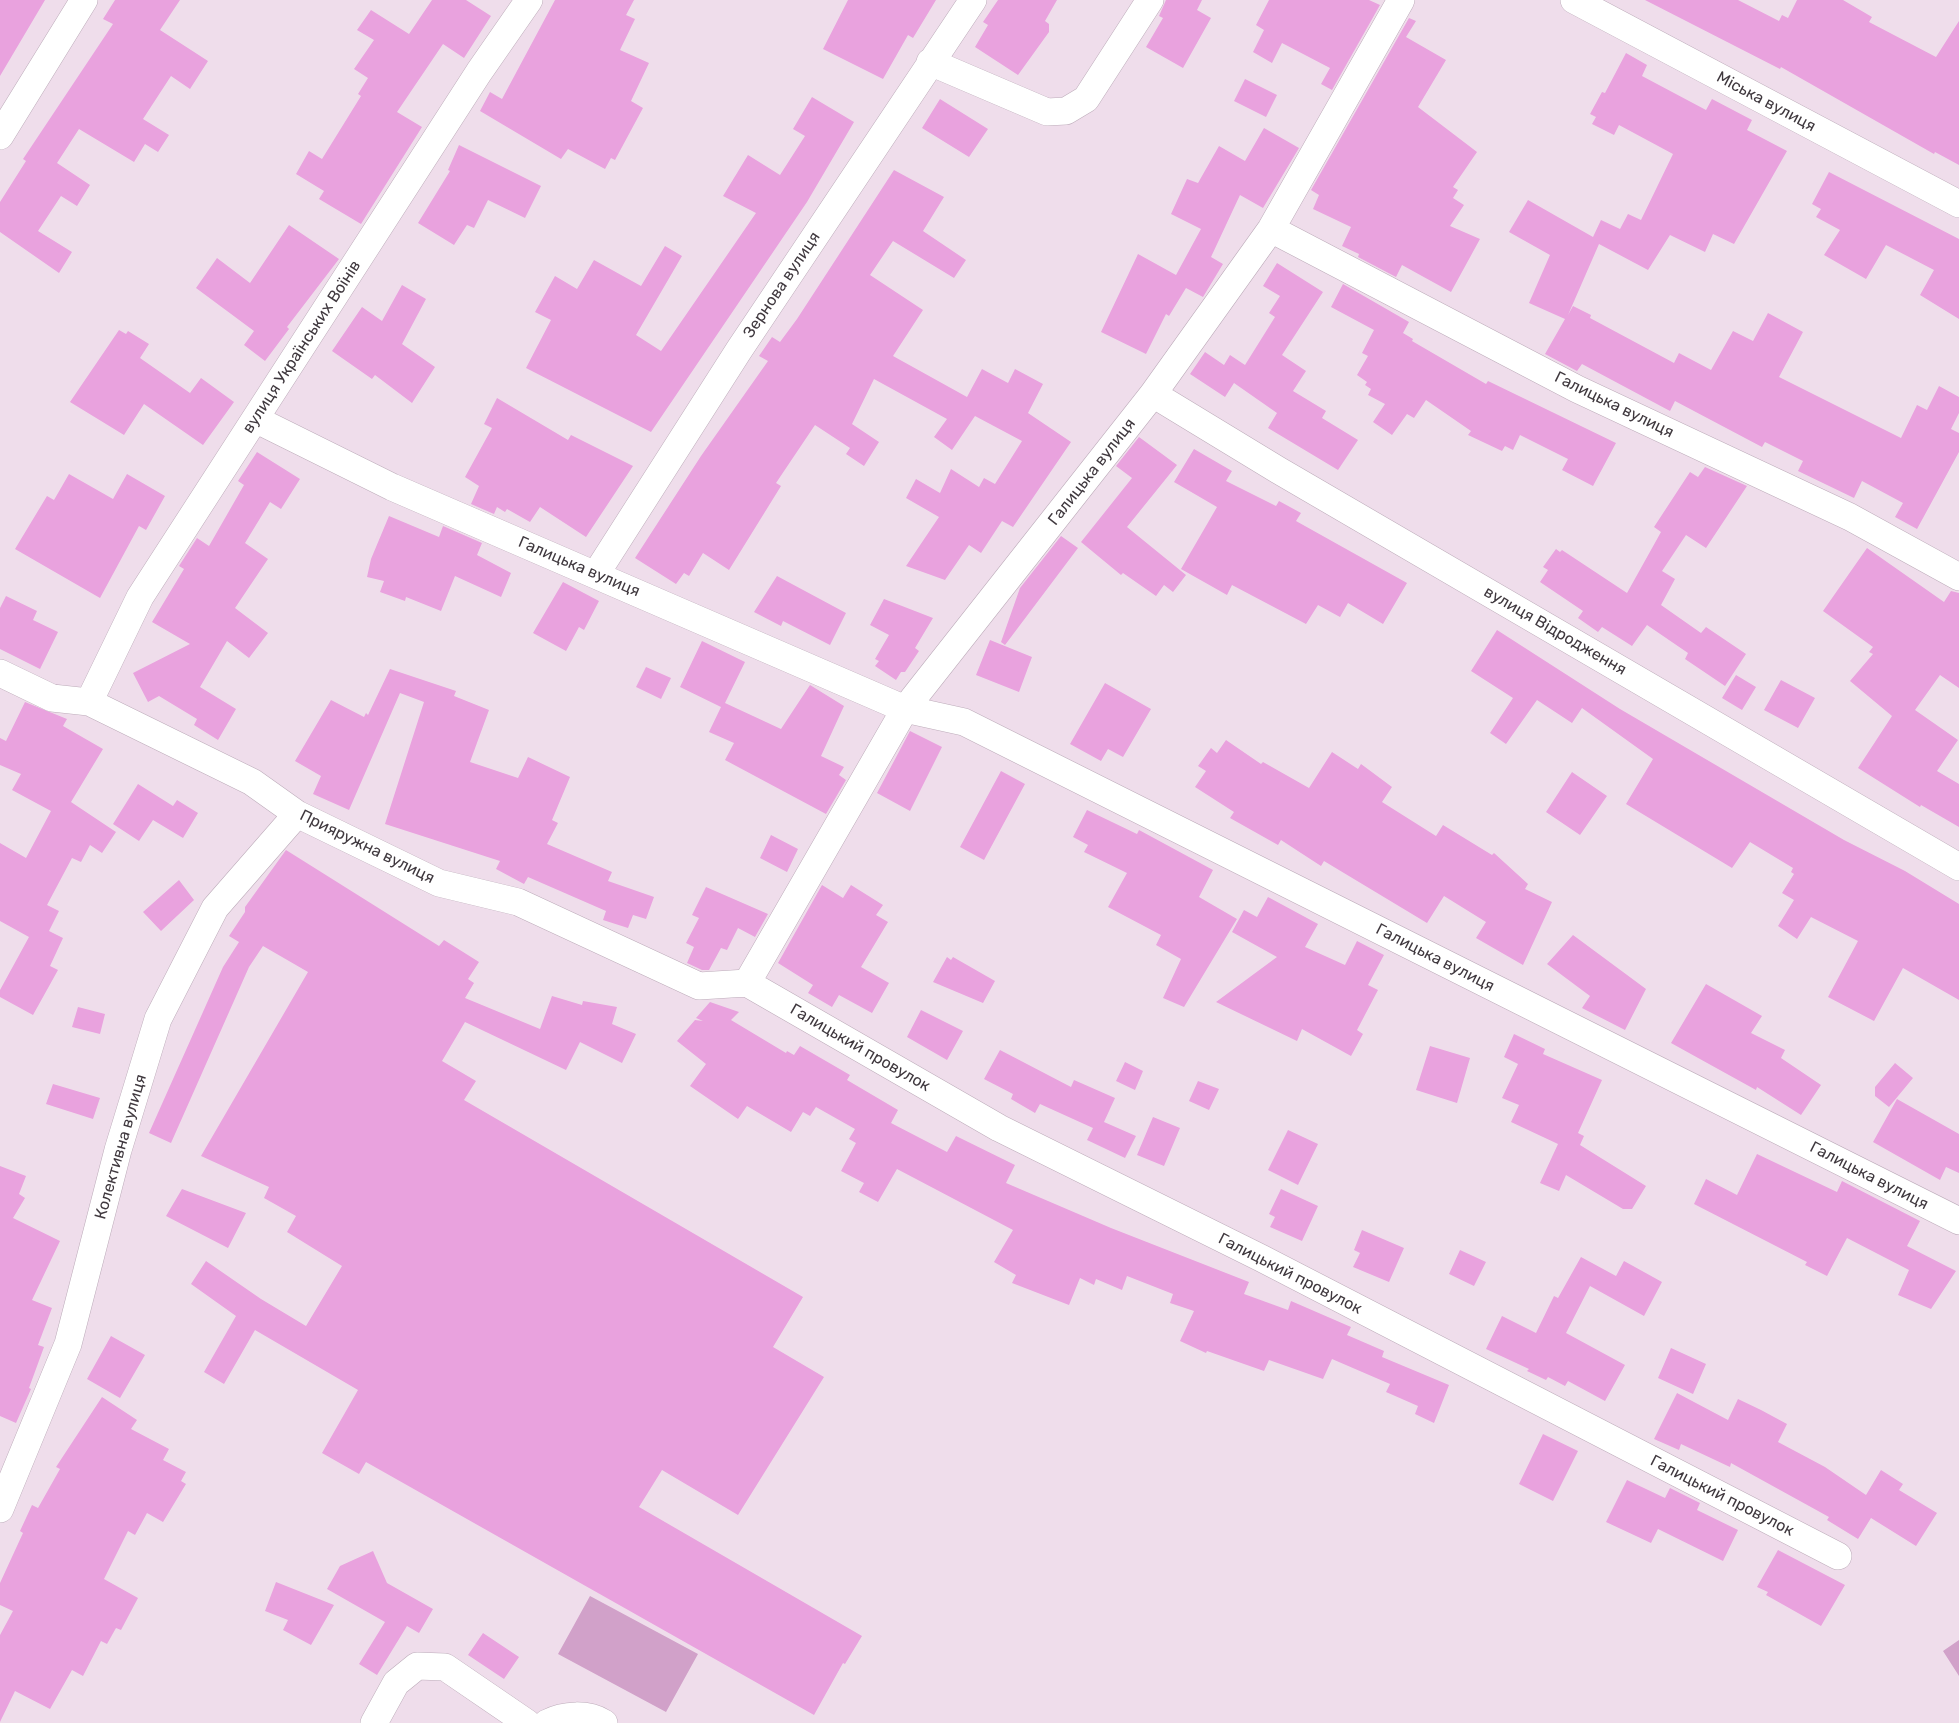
<!DOCTYPE html>
<html>
<head>
<meta charset="utf-8">
<style>
  body { margin:0 }
  canvas { display:block; background:#efddeb }
</style>
</head>
<body>
<canvas width="1959" height="1723"></canvas>
<script>
const ctx = document.querySelector('canvas').getContext('2d');
ctx.lineJoin = 'round';
function fill(path, color) { ctx.fillStyle = color; ctx.fill(path, 'evenodd'); }
function strokePath(path, color, width, dash) { ctx.strokeStyle = color; ctx.lineWidth = width; ctx.lineCap = dash ? 'butt' : 'round'; ctx.setLineDash(dash || []); ctx.stroke(path); }
function label(font, color, halo, rows, align = 'center') {
  ctx.font = font + ' Rubik,sans-serif'; ctx.lineWidth = 6; ctx.setLineDash([]); ctx.textBaseline = 'middle'; ctx.strokeStyle = halo; ctx.fillStyle = color; for (const [text, x, y, turn = 0] of rows) {
    ctx.save(); ctx.translate(x, y); ctx.rotate((+turn || 0) * Math.PI / 180); ctx.textAlign = isNaN(turn) ? turn : align; if (halo) ctx.strokeText(text, 0, 0); ctx.fillText(text, 0, 0); ctx.restore();
  }
}
const green = new Path2D(`
  M590,1596L698,1654L666,1712L558,1654Z
  M1959,1640V1676L1943,1651Z`);
const building = new Path2D(`
  M0,0H45L0,76Z
  M115,0H180L160,30L208,61L190,89L171,76L143,119L169,135L158,152L145,144L134,162L79,129L57,163L90,185L77,206L61,196L38,231L72,252L59,273L0,232V202L26,161L23,159L113,24L103,19Z
  M432,0H466L491,16L464,58L443,44L397,112L422,127L361,224L319,199L324,191L296,174L309,151L322,159L361,96L358,94L368,78L354,69L374,40L357,30L371,10L409,34Z
  M555,0H634L626,15L635,19L620,50L649,63L631,101L643,108L615,160L611,158L605,169L568,149L561,159L480,111L490,92L502,99Z
  M848,0H936L913,38L908,35L883,79L823,49Z
  M998,0H1057L1045,21L1049,24V32L1018,75L975,47L988,25L983,22Z
  M1166,0H1202L1197,10L1211,18L1183,68L1146,47L1163,18L1159,16Z
  M1269,0H1369L1380,5L1332,90L1321,84L1330,68L1282,43L1272,63L1253,52L1264,30L1256,25Z
  M1645,0H1738L1779,21L1782,15L1788,18L1797,0H1843L1872,17L1869,22L1936,57L1959,21V165L1935,152L1934,154L1781,67L1780,69Z
  M1409,18L1416,21L1406,37L1446,60L1418,107L1477,152L1453,187L1458,190L1453,198L1464,205L1450,226L1480,239L1451,292L1402,265L1396,277L1358,257L1359,254L1342,246L1351,227L1313,209L1319,195L1311,190Z
  M1626,53L1647,65L1642,76L1706,110L1712,99L1752,120L1747,130L1787,151L1734,244L1713,234L1705,252L1670,235L1648,270L1599,244L1568,315L1573,306L1591,315L1590,318L1674,363L1679,353L1711,370L1733,331L1753,341L1768,313L1803,332L1779,377L1901,438L1917,405L1927,410L1939,386L1959,397V413L1951,429L1959,433V452L1917,529L1895,517L1903,503L1862,481L1854,498L1798,471L1803,461L1765,442L1762,447L1675,401L1670,411L1582,364L1577,371L1545,354L1565,319L1529,303L1550,255L1509,232L1528,200L1593,237L1601,220L1620,229L1628,214L1641,220L1673,154L1619,125L1614,135L1592,124L1596,117L1590,114L1602,92L1605,93Z
  M1245,79L1277,95L1266,117L1234,101Z
  M812,97L854,122L807,202L651,432L526,368L551,320L535,312L555,276L577,289L594,260L641,286L665,246L682,256L636,335L661,351L756,213L723,196L748,155L780,175L805,136L793,129Z
  M940,99L988,129L969,157L922,128Z
  M1264,128L1299,148L1263,208L1240,195L1211,257L1223,264L1203,297L1186,288L1169,316L1166,314L1146,354L1101,332L1138,254L1176,275L1201,229L1171,214L1187,179L1198,183L1219,146L1245,161Z
  M459,145L541,186L525,218L488,200L474,228L467,225L454,245L418,223L450,171L448,170Z
  M894,170L944,197L923,231L966,260L954,278L893,241L870,275L923,310L893,356L967,397L982,369L1008,383L1015,369L1043,384L1028,413L1071,442L1013,527L1002,521L981,553L969,545L945,580L906,566L939,517L906,498L916,479L940,493L951,469L979,487L984,478L995,484L1022,441L975,416L952,450L934,437L947,419L874,379L852,424L879,442L864,466L846,454L850,448L815,425L776,483L781,486L729,570L703,553L689,576L684,573L676,584L635,558L701,456L768,361L759,356L772,337L780,342L797,319Z
  M1829,172L1959,239V319L1920,295L1934,270L1886,245L1866,279L1824,255L1840,230L1816,217L1821,209L1812,204Z
  M289,225L339,259L287,327L289,329L265,361L244,345L254,331L196,288L217,258L250,283Z
  M1277,263L1323,292L1282,355L1306,371L1293,391L1326,411L1322,418L1358,440L1338,470L1268,428L1277,413L1234,383L1225,397L1190,374L1205,352L1224,365L1230,355L1245,365L1275,317L1269,313L1280,296L1263,286Z
  M1343,284L1409,322L1403,333L1413,339L1412,341L1486,384L1488,381L1616,443L1593,486L1562,470L1568,459L1520,435L1513,450L1505,446L1502,451L1468,435L1471,431L1426,400L1414,418L1407,414L1392,435L1373,422L1385,404L1368,395L1371,389L1365,385L1367,382L1357,375L1368,356L1362,353L1374,330L1331,307Z
  M402,285L426,299L402,344L435,367L412,403L375,375L372,379L332,351L362,307L382,321Z
  M119,330L126,334L128,331L149,344L140,358L190,393L201,378L234,402L203,445L144,404L124,435L70,402Z
  M497,398L568,440L571,435L633,466L586,537L540,507L530,522L507,509L505,512L497,507L494,514L471,504L479,486L465,477L492,428L484,424Z
  M1139,437L1177,465L1127,527L1186,575L1173,592L1164,585L1156,596L1123,573L1121,575L1081,542L1132,478L1116,466Z
  M1194,449L1232,471L1226,481L1276,506L1279,501L1301,513L1296,521L1407,583L1383,624L1348,603L1340,617L1318,605L1306,624L1232,585L1227,595L1181,569L1217,507L1174,482Z
  M257,452L300,479L281,509L270,502L245,543L268,559L235,608L268,633L249,658L227,641L200,687L236,709L218,740L194,725L197,719L159,696L148,702L133,673L190,644L152,622L184,569L179,566L197,538L209,546L244,485L238,481Z
  M1705,467L1747,486L1706,548L1686,535L1662,571L1675,579L1661,605L1701,633L1706,627L1746,654L1725,686L1685,659L1688,653L1647,625L1632,646L1602,627L1598,632L1578,618L1583,611L1540,582L1548,570L1543,567L1556,549L1560,552L1562,550L1627,593L1661,532L1654,527L1690,472L1698,477Z
  M69,474L113,499L127,474L165,496L146,530L139,526L100,598L15,549L47,496L54,500Z
  M389,516L439,537L443,526L482,543L477,555L511,573L501,597L455,576L441,611L406,597L405,601L380,592L384,581L367,577L371,559Z
  M1061,536L1078,548L1005,645L1001,642L1020,588Z
  M1867,548L1944,602L1951,591L1959,593V688L1940,675L1915,710L1958,740L1937,771L1959,784V827L1921,805L1920,807L1858,768L1892,716L1850,681L1873,654L1869,652L1873,647L1823,611Z
  M777,576L846,613L830,645L783,621L781,626L754,612Z
  M563,582L599,601L584,630L579,627L566,651L533,633Z
  M6,596L37,611L33,620L58,632L40,669L0,649V608Z
  M884,599L933,618L915,648L919,651L905,672H901L896,680L875,666L879,661L875,659L889,635L870,625Z
  M1497,630L1620,709L1844,840L1905,871L1959,904V1000L1903,968L1874,1021L1828,997L1858,941L1811,917L1797,939L1778,926L1794,900L1782,893L1794,874L1791,872L1793,868L1750,842L1732,868L1626,804L1653,759L1582,708L1572,723L1537,700L1506,744L1490,733L1513,698L1471,671Z
  M990,640L1032,657L1019,692L976,675Z
  M702,641L745,662L725,703L781,729L810,685L844,706L821,756L844,767L839,775L846,780L826,814L725,760L734,743L709,732L721,707L680,687Z
  M646,667L671,678L661,699L636,687Z
  M390,669L456,691L454,696L489,710L470,762L518,778L528,757L570,777L552,820L558,823L547,844L612,872L608,881L654,897L646,919L633,915L628,928L603,920L606,911L528,877L524,884L496,869L500,861L385,824L424,702L400,693L349,810L313,794L321,776L295,761L331,700L364,717L366,713L368,715Z
  M1736,675L1756,687L1742,710L1722,698Z
  M1781,680L1815,698L1798,728L1764,710Z
  M1105,683L1151,709L1123,757L1108,749L1101,761L1070,744Z
  M25,702L67,719L63,726L103,749L71,802L116,832L102,853L90,845L81,862L72,858L47,905L59,911L49,931L63,938L50,966L58,970L33,1015L0,997V990L29,937L0,921V843L26,858L51,811L12,790L21,774L0,765V738L6,741Z
  M910,731L942,747L910,811L877,793Z
  M1226,740L1261,764L1263,762L1309,788L1332,752L1358,769L1361,764L1392,787L1382,802L1436,836L1443,825L1492,855L1494,853L1528,884L1525,889L1552,902L1523,965L1476,938L1486,922L1444,896L1427,923L1324,861L1321,866L1281,840L1278,845L1230,818L1234,812L1195,787L1206,771L1198,766L1211,748L1217,753Z
  M1001,771L1025,784L984,860L960,847Z
  M1572,772L1607,796L1580,835L1546,812Z
  M138,784L173,806L177,800L198,813L183,838L153,820L139,841L113,824Z
  M1087,810L1137,834L1139,830L1213,870L1199,897L1237,919L1184,1007L1163,998L1181,959L1156,945L1161,935L1108,907L1127,873L1084,852L1088,845L1073,837Z
  M771,835L798,849L787,872L760,858Z
  M286,850L439,946L444,940L479,962L468,979L474,983L465,998L540,1029L552,996L582,1005L583,1001L617,1007L612,1024L636,1034L622,1063L580,1042L566,1070L465,1022L442,1061L476,1081L464,1100L803,1297L773,1347L824,1377L738,1515L662,1470L639,1507L862,1636L845,1664L843,1663L814,1715L366,1462L359,1474L322,1453L358,1390L255,1330L224,1384L204,1372L236,1316L191,1284L206,1261L261,1299L306,1326L342,1266L287,1232L296,1216L264,1198L269,1187L201,1156L308,972L263,946L249,967L171,1143L149,1133L223,967L239,942L229,936L245,912V907Z
  M179,880L194,900L161,931L143,912Z
  M822,885L843,898L851,885L883,905L876,915L888,922L861,967L889,983L872,1013L839,995L832,1007L808,993L813,985L778,963Z
  M706,887L768,914L755,937L738,928L727,950L721,948L709,970H702L687,963L694,947L686,943L699,918L692,915Z
  M1268,897L1318,924L1305,947L1345,965L1357,941L1384,955L1368,985L1378,990L1357,1030L1363,1034L1351,1056L1302,1029L1297,1041L1216,1002L1277,957L1232,932L1244,910L1257,917Z
  M1573,935L1646,989L1625,1030L1582,1008L1590,996L1547,964Z
  M947,957L951,960L953,957L995,981L983,1003L933,982Z
  M1706,984L1762,1016L1751,1033L1785,1050L1781,1058L1821,1085L1801,1115L1757,1087L1756,1090L1671,1043Z
  M710,1002L739,1012L731,1020L786,1053L787,1051L794,1055L800,1046L850,1075L847,1080L898,1110L891,1123L947,1152L956,1136L1015,1165L1006,1183L1111,1228L1249,1282L1244,1294L1288,1310L1291,1301L1351,1327L1347,1335L1384,1351L1382,1357L1449,1385L1434,1423L1415,1414L1418,1406L1386,1392L1390,1384L1332,1359L1323,1379L1269,1360L1264,1371L1207,1351L1206,1353L1180,1341L1194,1311L1170,1303L1173,1294L1127,1276L1122,1290L1096,1279L1094,1285L1080,1278L1069,1305L1012,1283L1016,1275L994,1262L1013,1230L897,1169L878,1202L859,1192L864,1183L841,1171L856,1143L849,1139L855,1129L816,1107L810,1116L803,1112L791,1132L747,1106L738,1119L690,1086L706,1064L677,1041L695,1020L703,1021L696,1018Z
  M78,1007L105,1014L100,1034L72,1027Z
  M921,1010L963,1031L947,1060L907,1037Z
  M1514,1034L1545,1049L1543,1054L1602,1080L1578,1133L1584,1136L1580,1145L1646,1186L1632,1209H1623L1566,1175L1559,1191L1540,1183L1558,1144L1511,1122L1519,1105L1502,1098L1518,1064L1504,1057Z
  M1430,1046L1470,1058L1457,1103L1416,1090Z
  M1000,1050L1071,1087L1074,1080L1115,1098L1104,1122L1136,1136L1125,1158L1087,1140L1093,1128L1040,1104L1035,1113L1011,1099L1013,1094L984,1079Z
  M1125,1062L1143,1071L1135,1090L1116,1081Z
  M1895,1063L1913,1078L1889,1107L1875,1096V1087Z
  M1198,1081L1219,1089L1209,1110L1189,1101Z
  M53,1084L100,1098L93,1119L46,1104Z
  M1897,1099L1959,1134V1173L1946,1167L1940,1180L1873,1142Z
  M1153,1117L1180,1128L1164,1166L1137,1155Z
  M1288,1130L1318,1144L1298,1185L1268,1170Z
  M1757,1154L1837,1192L1842,1181L1920,1221L1907,1246L1956,1271L1931,1309L1898,1295L1909,1270L1847,1238L1827,1276L1805,1265L1807,1262L1694,1204L1706,1179L1737,1195Z
  M0,1166L26,1176L19,1194L25,1198L13,1218L60,1241L32,1300L52,1308L38,1345L44,1347L29,1388L31,1389L16,1423L0,1416Z
  M182,1189L246,1213L228,1248L166,1216Z
  M1281,1189L1318,1206L1302,1241L1270,1227L1275,1217L1269,1214Z
  M1362,1230L1404,1248L1389,1282L1353,1267L1360,1253L1354,1250Z
  M1460,1250L1486,1262L1474,1286L1449,1274Z
  M1581,1257L1616,1276L1624,1261L1662,1282L1644,1316L1590,1286L1566,1333L1625,1365L1605,1401L1568,1381L1565,1386L1548,1377L1546,1380L1527,1371L1529,1369L1486,1349L1502,1316L1536,1333L1554,1296L1558,1298Z
  M111,1336L145,1355L120,1398L87,1379Z
  M1671,1348L1706,1364L1693,1394L1658,1378Z
  M1677,1393L1728,1420L1738,1399L1761,1410L1787,1424L1778,1442L1825,1467L1866,1495L1881,1470L1903,1484L1899,1490L1937,1513L1916,1546L1871,1518L1858,1539L1827,1520L1829,1517L1731,1463L1730,1467L1681,1444L1679,1450L1654,1439Z
  M102,1397L137,1420L131,1429L169,1449L163,1460L186,1472L181,1481L186,1484L163,1522L147,1513L135,1535L128,1531L104,1579L138,1598L121,1630L116,1628L107,1644L101,1641L83,1676L72,1670L50,1709L15,1691L0,1722V1635L13,1611L0,1605V1583L23,1533L20,1531L32,1505L38,1508L60,1469L56,1467Z
  M1543,1434L1578,1451L1553,1501L1519,1484Z
  M1627,1480L1665,1498L1670,1488L1700,1503L1697,1510L1738,1530L1723,1561L1658,1529L1651,1543L1606,1522Z
  M1778,1550L1845,1585L1821,1626L1766,1595L1768,1592L1757,1587Z
  M373,1551L387,1583L433,1609L419,1633L407,1626L377,1675L359,1664L385,1622L327,1589L340,1566Z
  M276,1582L334,1605L311,1645L283,1630L288,1620L265,1611Z
  M483,1633L519,1657L504,1679L468,1655Z`);
const minor = new Path2D(`
  M1574,0L1959,204
  M930,62L1047,112L1066,111L1086,99L1150,0
  M0,136L84,0
  M1271,229L1577,389L1850,517L1959,577
  M1153,394L1278,470L1959,867
  M255,419L392,487L905,709L964,722L1959,1221
  M596,574L739,350L973,0
  M0,673L52,698L89,702L252,782L297,814L439,883L518,902L699,986L747,983
  M89,702L140,597L479,72L529,0
  M747,983L999,1128L1261,1258L1838,1556
  M747,983L905,709L1153,394L1271,229L1401,0
  M0,1509L68,1344L118,1150L158,1019L215,908L297,814
  M374,1723L396,1683L417,1666L445,1667L527,1723
  M547,1723C564,1714 588,1713 604,1723`);
const streetNames = [
  ["Міська вулиця",1766,102,28],
  ["Зернова вулиця",782,285,-56],
  ["вулиця Українських Воїнів",302,347,-57],
  ["Галицька вулиця",1614,405,26],
  ["Галицька вулиця",1092,472,-52],
  ["Галицька вулиця",579,567,23],
  ["вулиця Відродження",1555,631,30],
  ["Прияружна вулиця",367,847,26],
  ["Галицька вулиця",1435,958,27],
  ["Галицький провулок",860,1048,30],
  ["Колективна вулиця",121,1147,-74],
  ["Галицька вулиця",1869,1176,27],
  ["Галицький провулок",1290,1274,27],
  ["Галицький провулок",1722,1496,27]
];
fill(green, '#d1a1c9');
fill(building, '#e9a2de');
strokePath(minor, '#bdacba', 28);
strokePath(minor, '#fff', 27);
label('16px', '#40393f', '#fff', streetNames);
</script>
</body>
</html>
